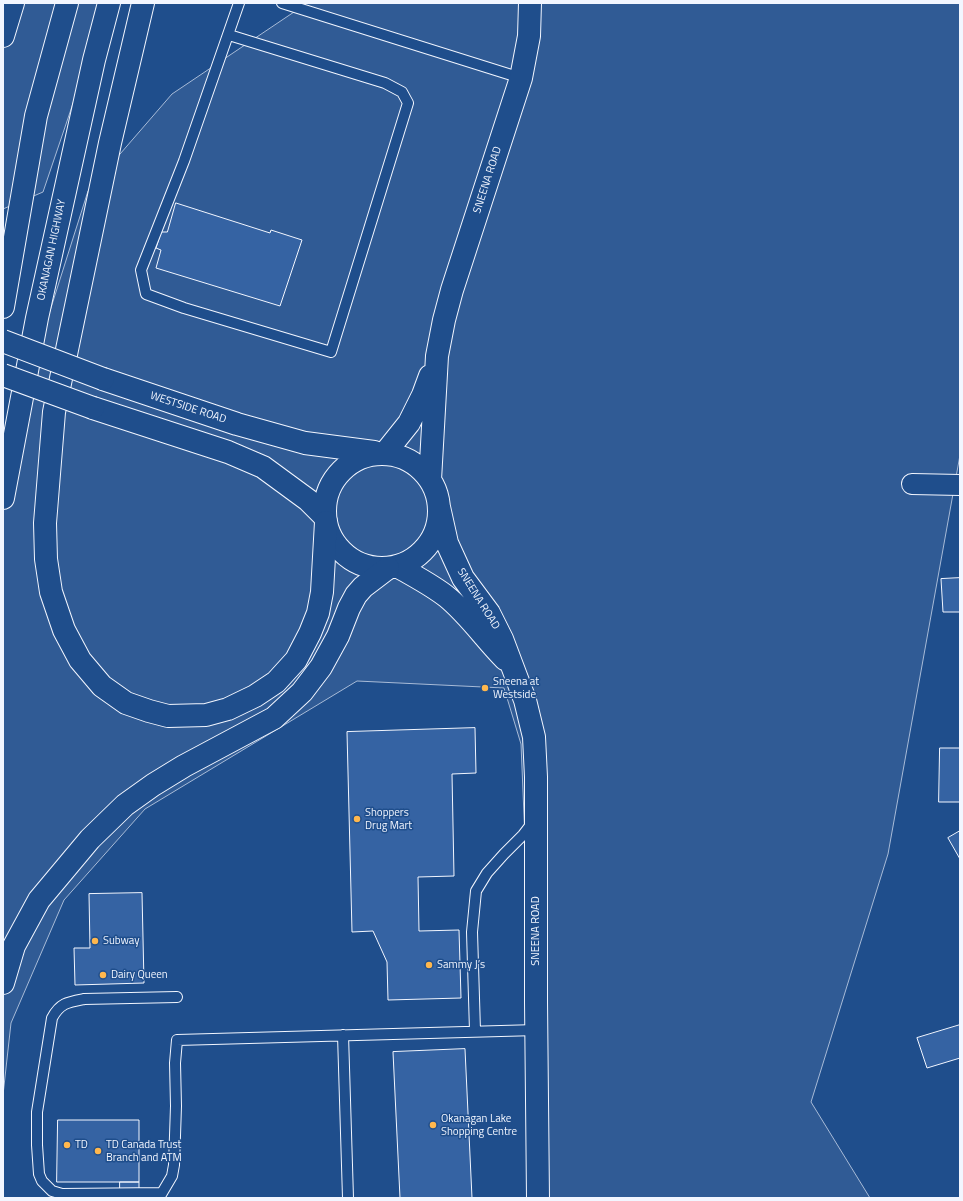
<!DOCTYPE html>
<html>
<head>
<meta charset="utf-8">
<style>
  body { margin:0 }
  #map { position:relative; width:963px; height:1201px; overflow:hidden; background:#1f4e8c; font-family:"Titillium Web",sans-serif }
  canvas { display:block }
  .frame { position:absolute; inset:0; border:4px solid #f2f6ff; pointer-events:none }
</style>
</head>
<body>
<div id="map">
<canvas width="963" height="1201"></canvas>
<div class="frame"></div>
</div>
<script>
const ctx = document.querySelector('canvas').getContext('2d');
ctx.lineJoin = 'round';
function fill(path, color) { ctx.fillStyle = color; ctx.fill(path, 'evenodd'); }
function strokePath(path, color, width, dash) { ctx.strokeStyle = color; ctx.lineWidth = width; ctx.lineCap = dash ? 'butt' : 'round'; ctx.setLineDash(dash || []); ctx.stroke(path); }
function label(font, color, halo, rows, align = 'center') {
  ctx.font = font + ' "Titillium Web",sans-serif'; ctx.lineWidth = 3; ctx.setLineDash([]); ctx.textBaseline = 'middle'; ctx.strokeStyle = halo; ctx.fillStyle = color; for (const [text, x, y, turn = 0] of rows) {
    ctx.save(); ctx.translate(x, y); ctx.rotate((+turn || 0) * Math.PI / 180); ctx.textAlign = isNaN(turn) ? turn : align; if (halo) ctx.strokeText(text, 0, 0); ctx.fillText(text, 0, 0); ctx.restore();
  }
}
const green = new Path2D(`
  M3,3H107L43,192L3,209Z
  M301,3H960V455L888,854L811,1102L870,1198H540L521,744L504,688L357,681L145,809L64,900L11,1023L3,1095V459L88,191L172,94L297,10Z`);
const building = new Path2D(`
  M176,203L270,233L271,230L302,240L280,306L156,268L161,250L156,248L161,232H167Z
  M960,578V612H943L941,579Z
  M475,728L476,773L452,774L454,876L418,877L419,931L459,930L461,998L388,1000L387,962L373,931L352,932L347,732Z
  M940,748H960V802H939Z
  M960,831V859L948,838Z
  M142,893L144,983L75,985L74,948H90L89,894Z
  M960,1025V1058L927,1068L917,1038Z
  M465,1049L472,1198H400L393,1052Z
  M58,1120H139V1182H57Z
  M120,1182H139V1198H120Z`);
const lane = new Path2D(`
  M282,3L521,78
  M229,35L385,83L402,92L408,103L331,352L184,308L146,294L141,270L184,161L239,3
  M475,1031L472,932L476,891L487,873L504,854L523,835L533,822
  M343,1035L348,1198
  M162,1193L62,1194L52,1191L42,1181L39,1174L37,1145V1112L52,1018C60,1003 68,1002 84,999L177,997
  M159,1198L172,1176L174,1165L176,1106L175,1063L177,1040L537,1030`);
const street = new Path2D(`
  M912,484L960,485`);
const secondary = new Path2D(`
  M103,379L237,424L305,443L374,452
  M93,408L228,452L263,467L308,500L324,516
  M385,453L409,423L423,395L430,376
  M325 511a57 57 0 1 1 114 0a57 57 0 1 1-114 0Z
  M430,480L437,356L444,320L452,290L521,78L529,36L530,3
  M439,507L447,543L463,578L489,613L502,639L525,700L534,737L536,777V1002L538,1198
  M397,566C414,576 432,585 447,597C469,615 485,639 505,659`);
const highway = new Path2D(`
  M143,3L110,143L54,412L45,523L46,559L51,592L64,630L80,660L102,686L126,703L149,711L168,716L206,715L228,709L255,696L276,682L296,660L310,633L318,613L322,592L326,522
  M3,36L13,3
  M3,307L36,116L67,3
  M3,498L37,318L94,60L109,3
  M3,983L14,946L39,900L90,839L125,805L153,785L184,766L274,718L302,692L321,667L338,636L349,608L356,595L363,587L388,568`);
const secondaryBridge = new Path2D(`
  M3,341L103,379
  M3,375L93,408`);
const markers = [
  [485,688,4,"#ffb74d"],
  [357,819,4,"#ffb74d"],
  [95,941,4,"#ffb74d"],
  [429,965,4,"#ffb74d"],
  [103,975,4,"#ffb74d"],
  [433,1125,4,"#ffb74d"],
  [67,1145,4,"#ffb74d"],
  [98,1151,4,"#ffb74d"]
];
const streetNames = [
  ["SNEENA ROAD",488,180,-72],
  ["OKANAGAN HIGHWAY",52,250,-78],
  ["WESTSIDE ROAD",188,408,18],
  ["SNEENA ROAD",478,599,58],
  ["SNEENA ROAD",536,931,-90]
];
const poiNames = [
  ["Sneena at",493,682],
  ["Westside",493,695],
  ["Shoppers",365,813],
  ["Drug Mart",365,826],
  ["Subway",103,941],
  ["Sammy J’s",437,965],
  ["Dairy Queen",111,975],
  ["Okanagan Lake",441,1119],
  ["Shopping Centre",441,1132],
  ["TD",75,1145],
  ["TD Canada Trust",106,1145],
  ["Branch and ATM",106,1158]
];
fill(green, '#305b95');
strokePath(green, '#a8bbd7', 1);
fill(building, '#3563a3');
strokePath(building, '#f2f6ff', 1);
strokePath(lane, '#f2f6ff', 12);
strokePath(street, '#f2f6ff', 22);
strokePath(secondary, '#f2f6ff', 24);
strokePath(highway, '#f2f6ff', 24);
strokePath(lane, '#1f4e8c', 10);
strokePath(street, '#1f4e8c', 20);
strokePath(secondary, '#1f4e8c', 22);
strokePath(highway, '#1f4e8c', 22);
strokePath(secondaryBridge, '#f2f6ff', 24, []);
strokePath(secondaryBridge, '#1f4e8c', 22);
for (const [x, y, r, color] of markers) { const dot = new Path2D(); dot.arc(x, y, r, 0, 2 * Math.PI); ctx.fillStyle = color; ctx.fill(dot); strokePath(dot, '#1f4e8c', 1.5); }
label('11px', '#f2f6ff', '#1f4e8c', streetNames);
label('11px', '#f2f6ff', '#1f4e8c', poiNames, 'left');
</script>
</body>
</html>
